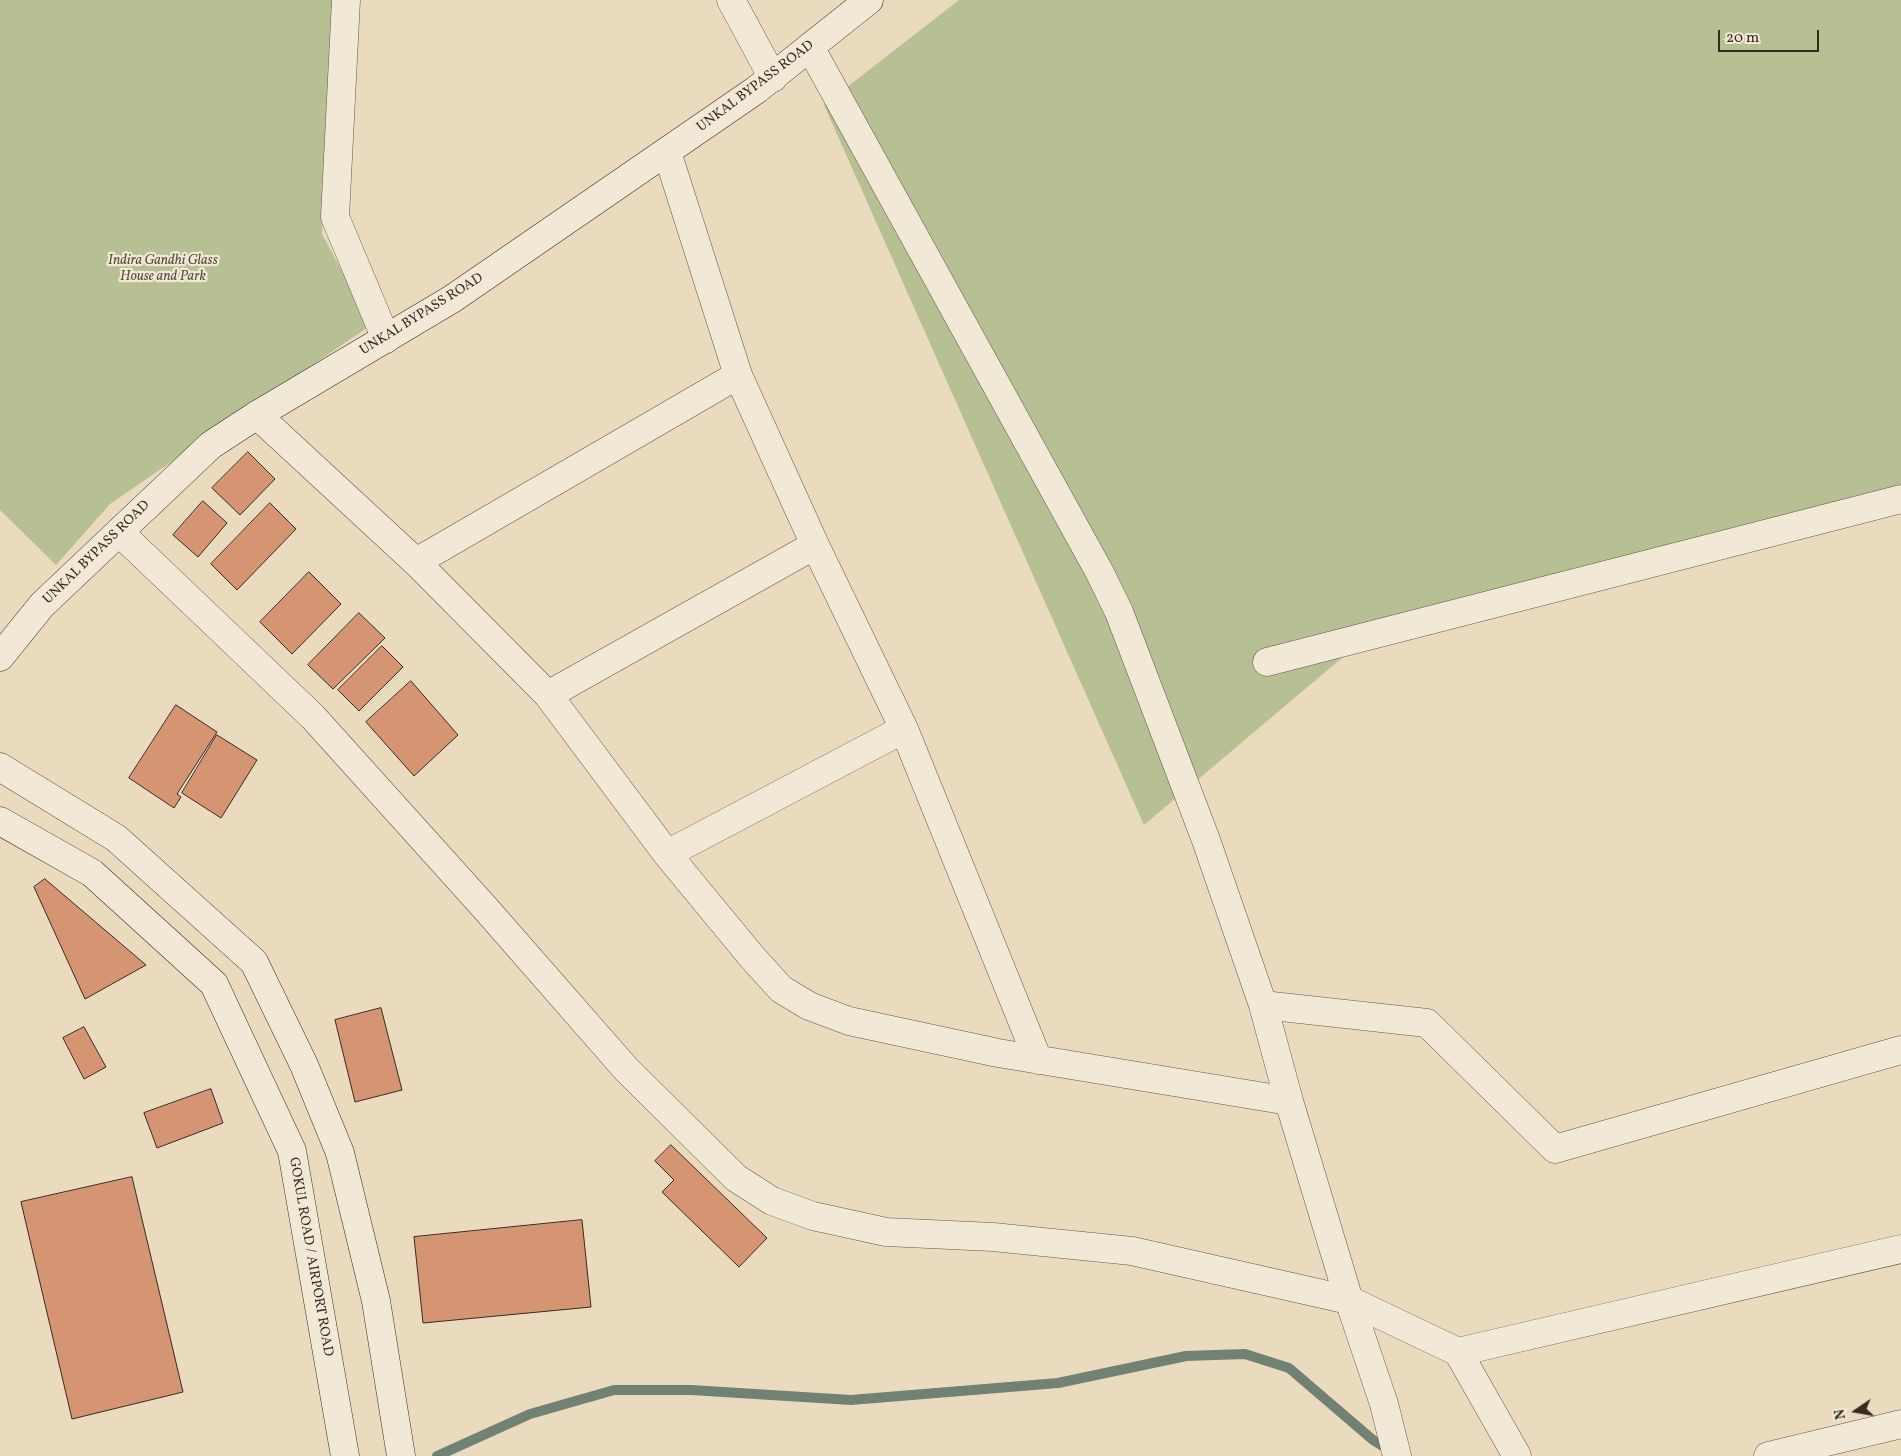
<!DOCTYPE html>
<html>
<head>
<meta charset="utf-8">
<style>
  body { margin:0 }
  #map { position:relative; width:1901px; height:1456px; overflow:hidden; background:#eadbbf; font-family:Vollkorn,serif }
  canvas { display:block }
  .north { position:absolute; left:1831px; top:1386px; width:50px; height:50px; -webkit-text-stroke:4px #f1e8d5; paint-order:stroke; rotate:258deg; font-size:14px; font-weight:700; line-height:20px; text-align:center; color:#362a23 }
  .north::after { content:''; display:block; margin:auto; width:18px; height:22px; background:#362a23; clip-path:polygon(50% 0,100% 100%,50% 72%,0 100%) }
  .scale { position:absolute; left:1718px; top:30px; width:101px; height:22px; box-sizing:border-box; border:2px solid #362a23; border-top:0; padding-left:6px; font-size:15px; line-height:18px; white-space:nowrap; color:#362a23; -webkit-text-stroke:4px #f1e8d5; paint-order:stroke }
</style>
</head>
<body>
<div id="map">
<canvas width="1901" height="1456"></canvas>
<div class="north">N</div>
<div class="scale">20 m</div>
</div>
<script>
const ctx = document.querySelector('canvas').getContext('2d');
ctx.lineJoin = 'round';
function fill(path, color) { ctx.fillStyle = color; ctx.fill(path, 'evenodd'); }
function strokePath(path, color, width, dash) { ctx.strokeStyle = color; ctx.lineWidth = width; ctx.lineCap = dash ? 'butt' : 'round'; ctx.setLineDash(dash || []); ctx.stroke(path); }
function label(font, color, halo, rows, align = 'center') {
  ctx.font = font + ' Vollkorn,serif'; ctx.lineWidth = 4.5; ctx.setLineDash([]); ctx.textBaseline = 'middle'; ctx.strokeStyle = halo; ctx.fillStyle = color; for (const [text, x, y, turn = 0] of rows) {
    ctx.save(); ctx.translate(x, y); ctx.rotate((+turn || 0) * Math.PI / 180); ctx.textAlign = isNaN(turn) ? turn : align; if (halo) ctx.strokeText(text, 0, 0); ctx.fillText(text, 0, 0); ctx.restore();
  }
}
const green = new Path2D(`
  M0,0H334L322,234L371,325L110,504L56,565L0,510Z
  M959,0H1901V510L1375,630L1144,825L824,105Z`);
const stream = new Path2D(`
  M437,1456L530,1414L614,1390H691L851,1400L1058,1383L1186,1356L1245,1354L1289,1368L1373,1440L1391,1451`);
const building = new Path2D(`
  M248,452L275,479L240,515L212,488Z
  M203,501L227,523L198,557L173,535Z
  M270,503L296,529L237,590L211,564Z
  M309,572L341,604L292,654L260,622Z
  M359,613L385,638L333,689L308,665Z
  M382,646L403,667L359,711L338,690Z
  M411,681L458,735L414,776L366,722Z
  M176,705L217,732L177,794L181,797L174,808L129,778Z
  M217,735L257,760L221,818L182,793Z
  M45,879L146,965L85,999L34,887Z
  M381,1008L402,1090L355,1102L335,1020Z
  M84,1027L106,1067L84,1079L63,1038Z
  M211,1089L223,1123L157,1148L144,1113Z
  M671,1145L767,1238L739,1267L662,1192L674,1180L655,1161Z
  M132,1177L183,1392L72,1419L21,1202Z
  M582,1220L591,1307L423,1323L414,1237Z`);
const minor = new Path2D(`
  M346,0L335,217L386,339
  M731,0L773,78
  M810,47L1100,573L1119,612L1206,840L1263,1005L1289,1101L1349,1300L1458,1352L1517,1456
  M667,152L738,375L815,545L904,729L1038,1060
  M257,415L416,562L548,695L667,854L752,957L781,989L809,1006L849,1021L998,1053L1289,1101
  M119,532L313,717L486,909L626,1069L736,1178L772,1201L813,1216L886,1232L993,1237L1132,1251L1349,1300L1384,1404L1397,1456
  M416,562L738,375
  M1267,662L1901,499
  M548,695L815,545
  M667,854L904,729
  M1263,1005L1427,1023L1555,1149L1901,1050
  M1458,1352L1901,1249
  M1768,1456L1901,1424`);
const secondary = new Path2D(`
  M0,657L42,605L211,445L257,415L452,299L756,90L869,0
  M0,767L116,838L254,962L304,1065L340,1153L376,1301L401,1456
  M0,821L92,873L214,984L292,1151L345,1456`);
const streetNames = [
  ["UNKAL BYPASS ROAD",756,87,-37],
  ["UNKAL BYPASS ROAD",422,315,-32],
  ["UNKAL BYPASS ROAD",97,553,-44],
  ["GOKUL ROAD / AIRPORT ROAD",310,1257,80]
];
const parkNames = [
  ["Indira Gandhi Glass",163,261],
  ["House and Park",163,277]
];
fill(green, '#b6c093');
strokePath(stream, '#718275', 10);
fill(building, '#d69572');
strokePath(building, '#362a23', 1);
strokePath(minor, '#63564a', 29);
strokePath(secondary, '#362a23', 29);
strokePath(minor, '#f1e8d5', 28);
strokePath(secondary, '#f1e8d5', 28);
label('14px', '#362a23', '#f1e8d5', streetNames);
label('italic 14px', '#56503f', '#f1e8d5', parkNames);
</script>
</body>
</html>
